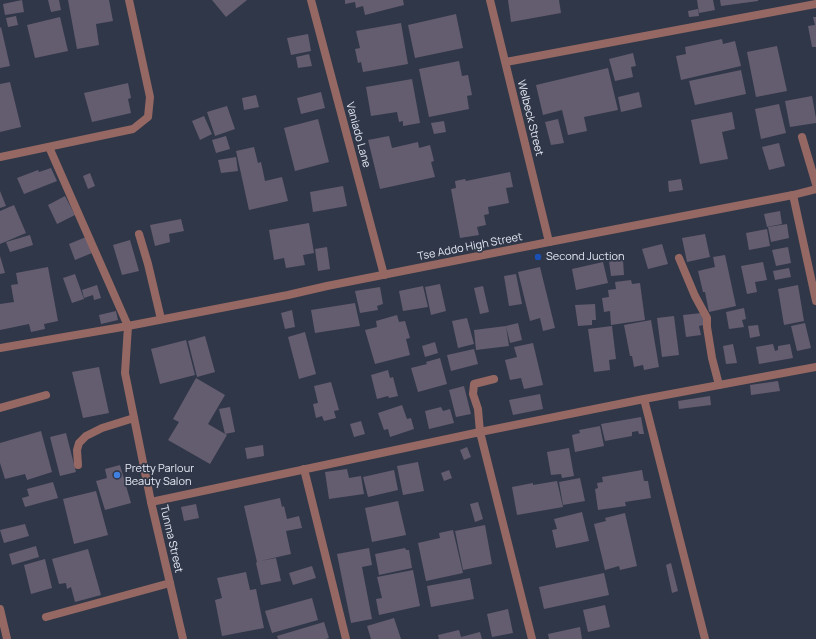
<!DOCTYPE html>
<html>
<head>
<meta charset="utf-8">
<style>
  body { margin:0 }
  canvas { display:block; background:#303748 }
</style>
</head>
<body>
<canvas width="816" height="639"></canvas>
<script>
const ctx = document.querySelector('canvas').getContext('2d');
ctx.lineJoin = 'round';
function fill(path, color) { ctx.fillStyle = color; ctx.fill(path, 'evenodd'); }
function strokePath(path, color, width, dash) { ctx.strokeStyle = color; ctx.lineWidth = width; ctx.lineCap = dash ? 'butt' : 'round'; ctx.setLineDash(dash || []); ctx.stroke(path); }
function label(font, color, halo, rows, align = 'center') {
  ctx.font = font + ' Manrope,sans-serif'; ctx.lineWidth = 3.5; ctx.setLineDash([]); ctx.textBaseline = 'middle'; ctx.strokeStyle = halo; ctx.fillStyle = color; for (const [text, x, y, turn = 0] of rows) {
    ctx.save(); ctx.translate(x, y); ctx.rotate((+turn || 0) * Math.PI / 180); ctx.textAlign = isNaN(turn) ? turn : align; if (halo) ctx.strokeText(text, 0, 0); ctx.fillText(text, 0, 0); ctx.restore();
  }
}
const building = new Path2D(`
  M22,0L24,12L5,15L3,4Z
  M48,0H59L61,10L51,12Z
  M68,0H109L113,21L96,24L99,45L77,49Z
  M212,0H247L226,17Z
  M345,0H403L404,5L365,15L363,6L356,8L355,2L345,4Z
  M508,0H559L561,13L511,22Z
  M697,0H713L715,10L699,13Z
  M720,0H758V1L721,6Z
  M698,9L699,16L689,17L688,11Z
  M456,14L463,48L415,58L408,25Z
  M16,16L18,25L8,27L6,18Z
  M60,17L68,51L35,58L27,25Z
  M813,17H816V47H812L808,26L815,25Z
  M401,23L408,64L363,72L361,62L358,63L355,49L360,48L356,31Z
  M1,27L10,66L0,68V28Z
  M308,34L311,51L291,55L287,38Z
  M722,39L723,44L735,41L741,66L681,80L676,56L686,54L685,47Z
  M777,46L787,91L756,97L747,52Z
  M633,53L636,66L631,67L633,77L615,81L609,59Z
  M309,54L312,66L298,68L296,57Z
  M459,61L462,76L468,75L472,95L467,96L469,109L429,117L419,69Z
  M608,68L618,110L584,117L587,131L568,135L562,110L543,115L536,85Z
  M741,70L746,94L695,105L689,81Z
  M412,79L420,123L403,126V121L399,122L397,112L371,116L366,87Z
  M10,82L21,127L0,132V84Z
  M128,83L131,98L128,99L131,113L92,122L84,93Z
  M321,92L325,108L301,114L297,98Z
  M639,92L642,107L621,112L618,97Z
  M256,95L259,107L244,110L242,98Z
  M812,96L816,118V123L790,127L785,101Z
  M779,104L786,133L761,139L755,109Z
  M227,106L235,129L215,136L207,112Z
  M732,112L735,129L722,132L728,159L700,164L691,120Z
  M204,116L212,134L200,140L192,121Z
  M318,119L329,162L295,171L284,128Z
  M558,119L564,143L551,145L545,122Z
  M444,121L446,132L434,134L431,123Z
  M226,136L230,149L216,153L212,140Z
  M389,136L392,148L418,142L419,148L430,145L434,161L431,162L435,177L380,189L368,140Z
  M779,143L785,166L769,170L762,147Z
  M254,147L258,163L261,162L265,181L282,177L288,201L249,210L236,151Z
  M236,157L238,171L221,173L218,160Z
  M51,168L57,181L24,194L17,178L38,170L39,172Z
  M510,172L513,187L506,188L509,203L488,207L489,214L484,215L486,225L477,227L479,235L460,238L451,189L456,188L455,181L465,179L466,181Z
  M90,173L95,186L88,189L83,176Z
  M681,179L683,190L669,192L668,181Z
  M343,186L347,206L313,212L310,192Z
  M0,191L6,206L0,208Z
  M65,196L75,215L57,224L48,205Z
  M14,205L26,233L0,244V211Z
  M780,211L782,224L767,227L764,214Z
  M181,219L184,231L169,234L170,242L155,246L150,225Z
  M309,223L314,253L303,255L305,265L286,268L284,258L274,260L269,230Z
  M787,224L789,238L771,242L768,227Z
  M767,229L770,246L749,250L746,233Z
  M705,234L710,257L687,262L682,238Z
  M30,235L33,245L10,252L6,242Z
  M86,237L92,253L75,260L69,244Z
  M130,240L139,271L122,275L113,245Z
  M662,244L668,264L648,269L642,249Z
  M327,247L330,269L318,271L315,249Z
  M788,247L791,263L776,266L772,250Z
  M725,255L736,306L709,312L705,292H703L698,271L715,267L713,257Z
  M0,256L5,273L0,274Z
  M623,260L624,275L611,276L609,261Z
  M603,262L608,283L576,290L572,269Z
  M763,262L767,280L755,282L757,292L747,294L741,266Z
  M48,267L58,321L44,324L45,329L31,332L29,324L0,330V304L14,302L11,285L18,284L16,273Z
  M540,267L555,328L543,331L540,318L530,321L518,272Z
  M789,268L791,277L775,280L773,271Z
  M75,274L84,299L72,303L63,278Z
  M516,274L522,304L509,306L504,276Z
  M631,280L632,284L640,283L645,320L611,325L610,311L604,312L602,298L609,297L608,290L616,289L615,282Z
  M440,284L446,311L431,315L425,287Z
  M97,285L101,298L94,300L93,295L84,298L82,290Z
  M798,285L804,321L784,325L778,289Z
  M423,286L428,307L403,311L399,291Z
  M483,286L489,312L480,314L474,288Z
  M380,287L383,304L377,306L378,310L360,313L355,291Z
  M355,303L360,326L315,333L311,310Z
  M595,304L596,320H592V325L578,326L575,305Z
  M744,308L746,319L742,320L744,327L729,329L726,312Z
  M292,310L295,327L285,329L281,313Z
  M116,311L118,320L101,324L99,315Z
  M702,313L704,325L699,326L701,335L686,337L683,315Z
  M397,315L399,322L405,321L410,338L406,339L410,355L375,364L365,330L377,327L376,321Z
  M674,316L679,355L662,357L657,318Z
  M467,318L474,344L458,348L452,321Z
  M651,320L659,367L644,370L643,365L634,367L632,356H630L624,325Z
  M518,323L522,340L510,343L506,326Z
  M805,323L811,348L797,351L791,326Z
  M758,325L760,336L750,338L748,326Z
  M506,326L509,346L476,350L474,330Z
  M612,326L616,359L609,360L610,370L594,372L588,329Z
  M305,332L316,374L299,379L288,337Z
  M205,336L215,372L197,377L188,341Z
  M186,340L195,375L160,384L151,349Z
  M435,342L438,353L425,357L422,346Z
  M533,343L543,385L524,389L521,378L510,380L505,360L517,357L514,347Z
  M733,344L737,363L726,364L723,346Z
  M773,344L775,351L778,350V346L790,344L793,358L759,364L756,347Z
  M474,349L478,364L451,371L447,355Z
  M440,358L447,384L418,392L411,368L427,364L426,362Z
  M99,367L109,413L83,418L72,372Z
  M388,370L390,378L393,377L398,396L389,398L388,396L377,399L371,375Z
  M196,378L225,395L208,424L227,435L210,464L168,440L179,422L173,419Z
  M778,381L780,391L751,395L750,385Z
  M331,382L339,410L334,411L336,418L324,421L322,416L316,418L313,404L318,403L314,386Z
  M464,386L471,414L456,417L449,390Z
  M540,394L543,409L513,415L509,400Z
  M710,396L711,405L679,409L678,401Z
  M402,405L407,419L411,418L414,429L390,437L388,429L384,430L378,413Z
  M230,407L235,432L225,434L219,409Z
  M441,407L443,411L450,409L454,423L429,429L425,411Z
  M641,417L644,434H639L638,431L632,432V436L605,441L601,424Z
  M361,421L365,434L354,437L350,424Z
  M600,426L604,446L575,452L572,435L580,433L579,430Z
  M41,431L52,472L27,480L25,474L5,479L0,463V443Z
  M66,433L76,472L60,476L50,437Z
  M263,445L264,456L247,459L245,448Z
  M467,447L471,457L464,460L460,450Z
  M569,448L574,476L562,478L561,474L551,475L547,452Z
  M418,462L424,491L403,495L397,466Z
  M120,465L131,503L105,510L96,481L107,478L105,469Z
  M347,469L349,478L361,476L364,494L329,499L325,472Z
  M394,470L398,490L368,497L363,477Z
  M449,470L452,478L444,481L441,473Z
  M642,470L644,481H648L651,498L625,502L626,506L598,510L595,489L598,488L597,483L603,482L602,477Z
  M580,478L585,501L563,505L559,482Z
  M557,481L563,507L517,515L512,487L533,483V485Z
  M53,482L58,498L25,507L22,498L29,496L27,489Z
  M96,491L108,535L74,544L63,499Z
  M280,498L282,507L284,506L287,519L299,516L302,528L286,531L291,554L260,561L276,558L281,581L261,585L256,563L257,562L244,506Z
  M398,501L406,535L372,542L365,508Z
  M478,502L483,519L475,522L470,504Z
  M196,504L199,518L184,521L181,507Z
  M582,512L589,541L556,548L552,530L557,529L554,519Z
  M625,513L637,566L620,570L619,566L605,570L594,524L606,521L605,518Z
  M25,524L29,536L4,543L0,530Z
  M485,525L492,564L463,570L455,531Z
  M453,530L463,573L426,581L418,543L440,538L439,533Z
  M36,546L39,557L12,565L9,554Z
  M369,548L372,565L362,567L372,619L351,623L337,554Z
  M405,548L406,550H409L412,568L379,575L375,554Z
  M88,549L101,595L75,602L71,587L67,589L66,583L59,584L52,559Z
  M45,559L52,588L31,594L24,565Z
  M671,563L678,591L672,593L666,565Z
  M312,566L316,578L293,585L289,573Z
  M413,570L420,606L379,615L376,599L382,598L377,577Z
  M246,572L250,590L256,589L264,628L222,636L215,600L222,598L217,578Z
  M604,573L609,595L544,609L539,587Z
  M470,578L474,599L431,607L427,586Z
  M312,598L318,620L272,633L265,611Z
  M605,605L610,627L588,632L583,610Z
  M508,609L513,633L492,637L487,614Z
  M394,618L401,639H371L367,626Z
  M324,622L329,638L326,639H278L277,636Z
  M580,627L582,639H549L548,634Z
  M459,630L461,637L480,632L482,639H439L438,635Z`);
const service = new Path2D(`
  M802,137L816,184
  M139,234L148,264L161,319
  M679,258L695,296L707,318V327L712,358L719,385
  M0,408L46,395
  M480,432L478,409L473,394L474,384L494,379
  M78,465L77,450L79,443L86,436L102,428L134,418
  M46,617L170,583`);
const minor = new Path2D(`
  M311,0L384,275
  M490,0L549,242
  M506,62L816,4
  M0,157L133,129L148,117L150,97L129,0
  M793,195L816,301
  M0,348L128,326L49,147
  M644,399L816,367
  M480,432L532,639
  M304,469L346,639
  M151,502L480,432L644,399L705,639
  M0,609L7,639`);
const tertiary = new Path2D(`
  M183,639L151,502L125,373L128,326L288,295L327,286L549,242L793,195L816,189`);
const markers = [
  [538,257,4,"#1a4fb4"],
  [117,475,4,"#3f7fe0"]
];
const streetNames = [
  ["Welbeck Street",530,118,76],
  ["Vaniado Lane",358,135,75],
  ["Tse Addo High Street",470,247,-11],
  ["Tunma Street",171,539,77]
];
const poiNames = [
  ["Second Juction",546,257],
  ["Pretty Parlour",125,469],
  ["Beauty Salon",125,482]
];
fill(building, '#645c6f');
strokePath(service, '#956863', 8);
strokePath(minor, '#956863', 8);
strokePath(tertiary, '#956863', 8);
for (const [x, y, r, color] of markers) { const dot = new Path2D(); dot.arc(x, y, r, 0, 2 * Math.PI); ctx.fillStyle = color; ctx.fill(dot); strokePath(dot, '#303748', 1.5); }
label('11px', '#e4e8f4', '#303748', streetNames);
label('11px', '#e4e8f4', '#303748', poiNames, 'left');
</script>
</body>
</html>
